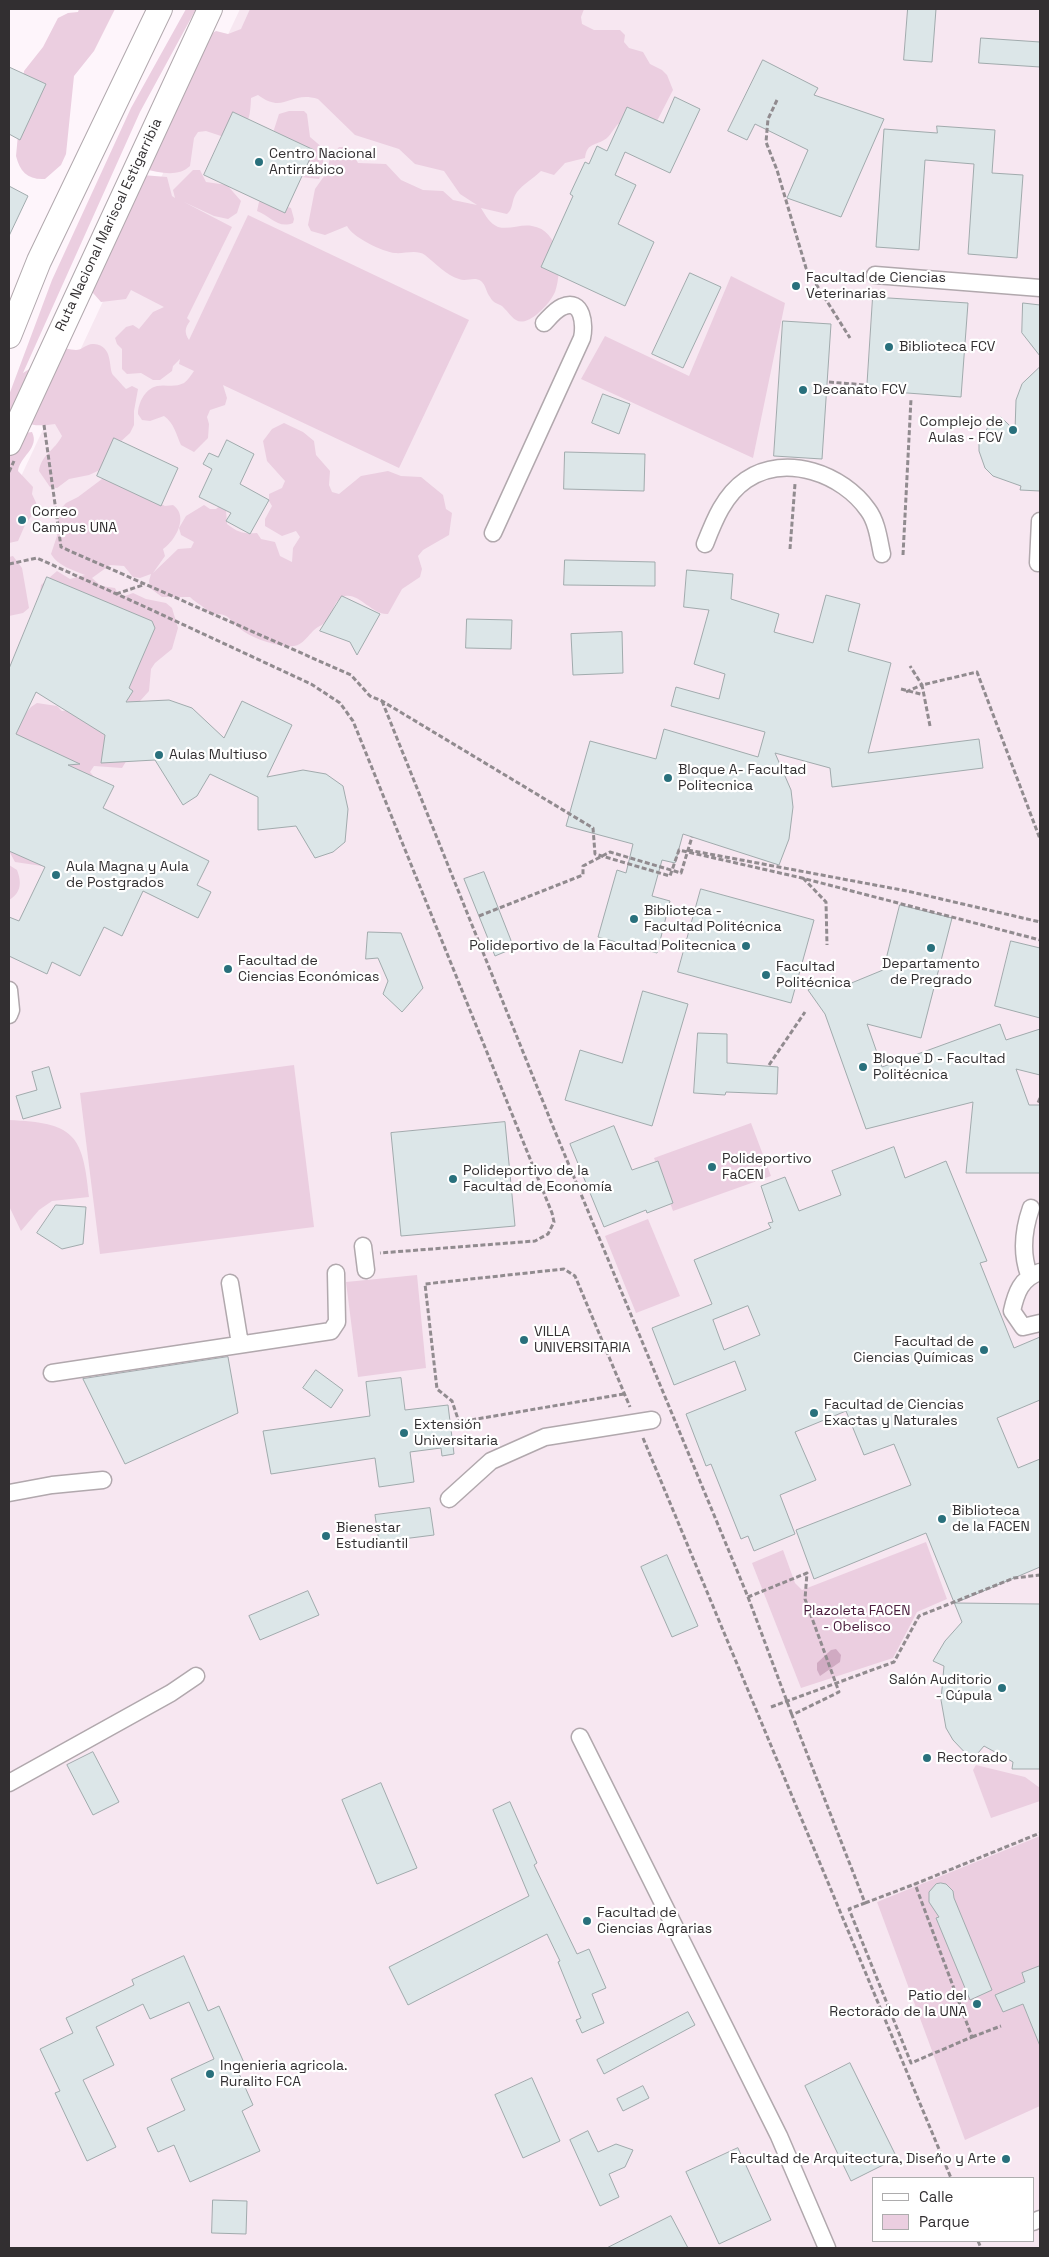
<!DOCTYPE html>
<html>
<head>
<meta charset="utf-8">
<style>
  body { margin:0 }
  #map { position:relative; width:1049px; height:2257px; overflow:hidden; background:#fef5fb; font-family:"Space Grotesk",sans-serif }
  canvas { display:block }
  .frame { position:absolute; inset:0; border:10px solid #322f31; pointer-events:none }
  .legend { position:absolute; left:872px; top:2177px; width:162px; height:65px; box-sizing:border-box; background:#fff; border:1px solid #adacad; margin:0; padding:6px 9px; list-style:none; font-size:15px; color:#322f31 }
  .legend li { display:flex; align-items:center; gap:10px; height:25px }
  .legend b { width:25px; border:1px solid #adacad }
</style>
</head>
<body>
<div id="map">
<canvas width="1049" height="2257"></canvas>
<div class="frame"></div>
<ul class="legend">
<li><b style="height:6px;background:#fff"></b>Calle</li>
<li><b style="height:14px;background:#ebcee0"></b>Parque</li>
</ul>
</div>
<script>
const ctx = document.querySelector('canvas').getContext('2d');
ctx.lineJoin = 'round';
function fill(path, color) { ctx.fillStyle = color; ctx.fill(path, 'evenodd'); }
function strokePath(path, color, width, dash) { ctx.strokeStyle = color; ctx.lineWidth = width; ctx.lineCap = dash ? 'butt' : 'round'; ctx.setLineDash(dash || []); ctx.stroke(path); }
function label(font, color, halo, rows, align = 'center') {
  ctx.font = font + ' "Space Grotesk",sans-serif'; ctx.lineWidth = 4.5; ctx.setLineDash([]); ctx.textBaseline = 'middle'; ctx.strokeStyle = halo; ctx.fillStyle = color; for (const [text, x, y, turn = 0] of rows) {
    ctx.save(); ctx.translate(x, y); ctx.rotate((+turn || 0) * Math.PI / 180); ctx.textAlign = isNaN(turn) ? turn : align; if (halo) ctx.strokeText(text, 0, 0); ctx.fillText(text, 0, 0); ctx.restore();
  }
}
const built = new Path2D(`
  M240,9H1040V2248H9V502ZM873,2178H1033V2241H873Z`);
const green = new Path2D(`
  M79,9H115L94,51L74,76L66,154L61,165L45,179C28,180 20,172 16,156L24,71L43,47L58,18L68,13L78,12Z
  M186,9H196L140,112L23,373L42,361L56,346C62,347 70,350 76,350C82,350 87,343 94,344C114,346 108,368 113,375C117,379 122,385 126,389L132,386L138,389L134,411V425L130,433L118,444L102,469L89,475L69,479L57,488L50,487L39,471C41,455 55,450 62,436L55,424C36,427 22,426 9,410V395L52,280L131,108Z
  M250,9H584L581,17L582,24L594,30H620L625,35L624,42L629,48L643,52L650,64L662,70L667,75L673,90L657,121L618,124C613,129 610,137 604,140C594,146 587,143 585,158L565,163L554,175L541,171C533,179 523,184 517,192C511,200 514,208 507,214L481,208C486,216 489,223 498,227C509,230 521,224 532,226C560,230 563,270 555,292C551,301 543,309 536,315C516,330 513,316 502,306C497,303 493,303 490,297C486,292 486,285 481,281C474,276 467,282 459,279C446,275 435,263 425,255C417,249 404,254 395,253C383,252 352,237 347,226L325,235L311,231L308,225L315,189L327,172L330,158L339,147C351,146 353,153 358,163L386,164L401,180L423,190L443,191L453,200L477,205L460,194L444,171L415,164L399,149L355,135L318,99C289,90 285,115 258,95L251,98C250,123 248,125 227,138L206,131L198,132L194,138L190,166C177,178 159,172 143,169L141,129L209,35L216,31L228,34L241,29Z
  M289,111H304L307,114L310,137L323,148V168L319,179L301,177L271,139L279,114Z
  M193,170H200L206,182L227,185L241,201L237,213L228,219L214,216L184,202L232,227L187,318L190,321C185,328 184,332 189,340L248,215L469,320L399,468L223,385L227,398L225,405L210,410L207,417L209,424L208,438L194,452L181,445C176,434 174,423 164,416L150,421L142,420L138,414C138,403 145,389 157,386C166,384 174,388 184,383C188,380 191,375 194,371L179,364L180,359L173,366L172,371L160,380H153L141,373L127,374L122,369V349L117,344L115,338L126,327L133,325L139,329L153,312L164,307L131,290L126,299L101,302L86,285L142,175L167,177L172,196L175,198L173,190Z
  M261,200L291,208L294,219L293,223C278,229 270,216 257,211L259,202Z
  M731,276L785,303L753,458L581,379L605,336L689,376Z
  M9,421L25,433L32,432C40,448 20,456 18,471L33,487L32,494L38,507L25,525L18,541L9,543Z
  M284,423L303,432L314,441L316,455L330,471L329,485L332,492L339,494L361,476L388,471L401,476L421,477L443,495L446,509L452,513L449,535L423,550L418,556L422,569L420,577L402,589L388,614C372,616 356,588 341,598C334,602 334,610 329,617C324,626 319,625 313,631C303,641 301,648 285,646C270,644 251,638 239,628C228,620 230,612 211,615C205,606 197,604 190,597H162L150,588L149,581L151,574L140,578L133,577L124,566L110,565L92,578L101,586L115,588L118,594L125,596L133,593L146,599L166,603L172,608L178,628L172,649L155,663L151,669L149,691L131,711L126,697L48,595L40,592L41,585L57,571L70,579L85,575C73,570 58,566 51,554L60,527L56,514L66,503L78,497L106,476L165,506L173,505C189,516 176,540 163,549L165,556L153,573L178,549L191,548L194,542L181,535L179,528L186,516L204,505L210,509H216L222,504L226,510L227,524C239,533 243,534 257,533L261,539L275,542L280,556L292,562L293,548L300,537L296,531L282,536L265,526V519L272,506L269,501V494L282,488L285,481L267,461L263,441L272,429Z
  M13,556L22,568L29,608L23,613L9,616V557Z
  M37,703L57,706L62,711L75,710L133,750L122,768L94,766L90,772L95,778L48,862L42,866L15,862L9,851V720L22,718L31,707Z
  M9,865L17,870C22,883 21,893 9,900Z
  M294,1065L314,1227L100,1254L80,1093Z
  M9,1120C73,1123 83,1133 89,1197L52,1201L39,1210L21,1231L9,1206Z
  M751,1123L771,1176L673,1211L654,1158Z
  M648,1219L680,1296L636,1313L605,1236Z
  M417,1275L426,1368L358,1377L346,1282Z
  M926,1542L947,1599L917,1612L893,1658L801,1688L752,1563L783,1550L795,1583L802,1590Z
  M976,1765L1025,1777L1040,1788V1801L991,1818L973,1770Z
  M1040,1836V2106L965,2140L877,1902Z`);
const water = new Path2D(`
  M836,1649L841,1655L840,1662L820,1676L817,1670V1663L831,1650Z`);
const building = new Path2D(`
  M908,9H936L932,62L904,60Z
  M981,38L1040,42V67L979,63Z
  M763,60L818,88L814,95L884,119L841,217L787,198L808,150L755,124L747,140L728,131Z
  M9,67L46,84L20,140L9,134Z
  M675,97L700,109L670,173L625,152L615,175L636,185L618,224L654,242L625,306L541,267L573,196L570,194L585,162L589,164L597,146L607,151L627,107L663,123Z
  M233,112L314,150L285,213L204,175Z
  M937,126L995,130L992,173L1023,175L1017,258L968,254L974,164L925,160L919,250L876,247L884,129L937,133Z
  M9,186L28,196L9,236Z
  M690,273L721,287L683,368L652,354Z
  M873,297L968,303L961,397L867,390Z
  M1023,303L1040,305V356L1022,333Z
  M783,321L831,324L822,459L774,456Z
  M1040,367V491L1020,490L1021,486L993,476L985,468L979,451V442L988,427L1001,417L1015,431L1016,400L1022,384Z
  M603,394L630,404L619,434L592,423Z
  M114,438L178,468L161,506L97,476Z
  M227,440L254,454L240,484L269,500L250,534L226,521L231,513L199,497L212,469L203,464L209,453L218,457Z
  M565,452L645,454L644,491L564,489Z
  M565,560L655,562V586L564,585Z
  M687,570L733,574L731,599L779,614L774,632L813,643L826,595L860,604L848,651L891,663L868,753L979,739L983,768L832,787L830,768L775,753L791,790L793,807L789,839L779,865L683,834L675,863L662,860L652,896L670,901L657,953L598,937L617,870L626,873L633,844L566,826L590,741L656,759L664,729L758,757L765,732L671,706L676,687L719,699L725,674L694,664L709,610L684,607Z
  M47,577L152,621L155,628L129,688L133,691L126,702L169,700L192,708L224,738L242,701L292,725L267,777L303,770L326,774L343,786L348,809L345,842L333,852L315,858L296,826L258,830V797L210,774L197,796L183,805L155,760L101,763L105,735L36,692L16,734L80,764L68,765L114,786L103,808L209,861L197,885L211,892L198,918L143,891L122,936L104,927L80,976L52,962L47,974L9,956V917L19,921L45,867L9,851V669Z
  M342,596L380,614L357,655L350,642L320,631Z
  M467,619L512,620L511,649L466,648Z
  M622,632L623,673L573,675L571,634Z
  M484,872L514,948L495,956L464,879Z
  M701,889L814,920L791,1003L678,972Z
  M900,905L952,918L921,1038L867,1024L882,1067L1000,1024L1006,1040L1040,1029V1075L1016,1069L1029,1105H1040V1173H966L973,1102L866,1129L825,1014L808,990L832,981H842L849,984L883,970Z
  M368,932L401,933L423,988L402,1012L383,994L388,981L378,958L366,959Z
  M1011,941L1040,948V1018L995,1006Z
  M643,991L688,1004L652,1126L565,1100L580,1050L622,1063Z
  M698,1033L727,1034V1063L778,1067L777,1094L726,1092L725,1095L694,1093Z
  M49,1067L61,1108L23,1119L16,1096L37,1090L32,1072Z
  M505,1122L515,1226L401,1236L391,1133Z
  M614,1126L632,1170L658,1161L673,1203L647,1213L646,1210L604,1227L570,1144Z
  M894,1147L905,1178L946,1161L987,1261L980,1263L1014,1348L1040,1337V1400L997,1418L1018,1468L1040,1459V1567L955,1603L1040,1604V1769H1012L1013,1762L984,1746L972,1760L953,1740L946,1728L941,1700L944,1666L933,1661L945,1641L962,1622L926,1533L814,1579L796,1530L911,1485L894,1444L864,1455L846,1411L795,1432L816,1480L780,1495L795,1534L754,1551L748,1536L741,1539L711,1464L706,1466L686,1414L746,1390L735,1361L674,1385L652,1328L712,1304L694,1260L771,1228L768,1223L773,1222L761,1186L785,1177L799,1211L841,1195L832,1171ZM748,1306L760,1335L724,1350L713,1320Z
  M56,1205L86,1207L83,1244L62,1249L37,1233Z
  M228,1357L238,1413L125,1464L83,1379Z
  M316,1370L343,1390L331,1408L303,1388Z
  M401,1378L405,1410L448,1405L454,1454L442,1456L441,1448L410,1452L414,1482L379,1487L375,1458L271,1474L263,1431L370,1416L366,1382Z
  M430,1508L434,1535L379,1542L375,1515Z
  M667,1555L698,1626L672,1637L641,1567Z
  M308,1591L319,1615L260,1640L249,1616Z
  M93,1752L119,1802L93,1815L67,1765Z
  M381,1783L417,1868L377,1884L342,1800Z
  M510,1802L537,1863L534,1865L577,1954L589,1949L606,1988L592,1994L604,2023L582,2033L576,2020L581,2018L558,1962L560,1961L547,1934L408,2005L389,1967L529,1896L493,1810Z
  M941,1883L946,1884L953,1891L954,1898L992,1990L970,2000L936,1918L939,1917L929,1902V1892L936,1884Z
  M184,1956L208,2011L219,2006L245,2065L237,2069L253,2105L242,2111L260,2151L190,2182L174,2145L158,2152L147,2128L185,2110L171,2079L214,2059L189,2002L150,2019L143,2004L96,2027L114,2065L83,2080L116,2147L87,2161L55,2093L60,2091L40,2049L73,2033L66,2018L134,1985L132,1980Z
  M1040,1966V2046L1023,2004L1003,2012L995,1995L1025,1982L1022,1973Z
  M688,2012L695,2025L604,2074L597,2060Z
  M850,2063L897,2158L851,2181L805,2086Z
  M532,2078L560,2141L523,2158L495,2095Z
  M643,2086L649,2098L623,2111L617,2099Z
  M588,2131L598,2152L616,2144L633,2150L625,2167L609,2174L619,2197L600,2206L570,2140Z
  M738,2148L771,2220L719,2244L686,2172Z
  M213,2200L247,2201L246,2234L212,2233Z
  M671,2216L688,2248H607Z`);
const path = new Path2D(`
  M777,100L768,119L766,142L777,170L806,268L850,338
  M829,382L865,385
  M44,425L61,547L351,675L370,696L382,701L593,828L595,854L670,876L679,850L802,878L1040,940
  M9,472L14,461
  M790,549L795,484
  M903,555L911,399
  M9,564L37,558L141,605L311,684L340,703L353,721L552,1213L554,1222L548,1234L535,1241L380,1253
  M116,594L143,585
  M901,689L924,695
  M906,692L922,685L910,666
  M382,701L554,1129L748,1597L807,1573L805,1599L839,1692L792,1715L865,1903L849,1909L911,2063L972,2037L915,1884L1040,1833
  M930,726L922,685L977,672L1040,839
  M688,850L907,891L1040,922
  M803,878L826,902L827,945
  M479,916L583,875V866L610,852L681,873L692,837
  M769,1065L805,1012
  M1040,1098L1038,1103H1040
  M624,1394L459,1422L452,1401L437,1389L425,1284L564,1269L575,1276L630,1407
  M643,1438L951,2178
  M748,1597L792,1715
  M771,1707L894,1662L919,1616L1014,1578L1040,1575
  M865,1903L915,1884
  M972,2037L1001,2026
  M978,2241L981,2248`);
const minor = new Path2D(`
  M875,275L1040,288
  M493,533L582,338C585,326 583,297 562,307C555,310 549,318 544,323
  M705,544C714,521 724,495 746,480C786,453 843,474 868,510C877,522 879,540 882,554
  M1038,563L1040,521
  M9,990L11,1010L9,1015
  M363,1246L366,1270
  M1040,1272C1021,1278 1016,1293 1012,1311L1023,1327L1040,1323
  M1029,1275C1021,1253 1023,1231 1031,1208
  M230,1283L240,1344
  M52,1373L331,1331L337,1322L336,1273
  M9,1493L52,1485L103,1480
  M449,1499L491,1461L545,1437L652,1420
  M580,1737L779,2136L827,2248
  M9,1783L171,1693L196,1676
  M1033,2222L1040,2219`);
const highway = new Path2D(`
  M9,336L39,261L160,9
  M9,443L210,9`);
const markers = [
  [259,162,5,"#29707c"],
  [796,286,5,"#29707c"],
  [889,347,5,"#29707c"],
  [803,390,5,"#29707c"],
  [1013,430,5,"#29707c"],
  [22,520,5,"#29707c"],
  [159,755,5,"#29707c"],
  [668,778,5,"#29707c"],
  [56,875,5,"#29707c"],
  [634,919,5,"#29707c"],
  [746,946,5,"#29707c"],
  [931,948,5,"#29707c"],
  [228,969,5,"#29707c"],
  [766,975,5,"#29707c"],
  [863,1067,5,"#29707c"],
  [712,1167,5,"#29707c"],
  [453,1179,5,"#29707c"],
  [524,1340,5,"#29707c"],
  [984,1350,5,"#29707c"],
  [814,1413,5,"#29707c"],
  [404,1433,5,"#29707c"],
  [942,1519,5,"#29707c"],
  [326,1536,5,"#29707c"],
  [1002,1688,5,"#29707c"],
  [927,1758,5,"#29707c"],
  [587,1921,5,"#29707c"],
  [977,2004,5,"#29707c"],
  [210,2074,5,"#29707c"],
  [1006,2159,5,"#29707c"]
];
const poiNames = [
  ["Centro Nacional",269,154],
  ["Antirrábico",269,170],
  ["Facultad de Ciencias",806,278],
  ["Veterinarias",806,294],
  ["Biblioteca FCV",899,347],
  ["Decanato FCV",813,390],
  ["Complejo de",1003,422,"right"],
  ["Aulas - FCV",1003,438,"right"],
  ["Correo",32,512],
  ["Campus UNA",32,528],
  ["Aulas Multiuso",169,755],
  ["Bloque A- Facultad",678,770],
  ["Politecnica",678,786],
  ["Aula Magna y Aula",66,867],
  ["de Postgrados",66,883],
  ["Biblioteca -",644,911],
  ["Facultad Politécnica",644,927],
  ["Polideportivo de la Facultad Politecnica",736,946,"right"],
  ["Facultad de",238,961],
  ["Ciencias Económicas",238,977],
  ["Departamento",931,964,"center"],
  ["de Pregrado",931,980,"center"],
  ["Facultad",776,967],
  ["Politécnica",776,983],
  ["Bloque D - Facultad",873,1059],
  ["Politécnica",873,1075],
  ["Polideportivo",722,1159],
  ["FaCEN",722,1175],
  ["Polideportivo de la",463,1171],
  ["Facultad de Economía",463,1187],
  ["VILLA",534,1332],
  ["UNIVERSITARIA",534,1348],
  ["Facultad de",974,1342,"right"],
  ["Ciencias Químicas",974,1358,"right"],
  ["Facultad de Ciencias",824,1405],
  ["Exactas y Naturales",824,1421],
  ["Extensión",414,1425],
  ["Universitaria",414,1441],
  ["Biblioteca",952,1511],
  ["de la FACEN",952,1527],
  ["Bienestar",336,1528],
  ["Estudiantil",336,1544],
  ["Salón Auditorio",992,1680,"right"],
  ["- Cúpula",992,1696,"right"],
  ["Rectorado",937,1758],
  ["Facultad de",597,1913],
  ["Ciencias Agrarias",597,1929],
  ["Patio del",967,1996,"right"],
  ["Rectorado de la UNA",967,2012,"right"],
  ["Ingenieria agricola.",220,2066],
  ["Ruralito FCA",220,2082],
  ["Facultad de Arquitectura, Diseño y Arte",996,2159,"right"]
];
const streetNames = [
  ["Ruta Nacional Mariscal Estigarribia",109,225,-65]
];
const parkNames = [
  ["Plazoleta FACEN",857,1611],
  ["- Obelisco",857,1627]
];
fill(built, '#f7e7f1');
fill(green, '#ebcee0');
fill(water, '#d0aac2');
fill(building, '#dce6e8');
strokePath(building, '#a1abad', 1);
strokePath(minor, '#b1a8ad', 19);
strokePath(highway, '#b1a8ad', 26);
strokePath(path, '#918b8f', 3, [5, 2.5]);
strokePath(minor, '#fff', 16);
strokePath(highway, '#fff', 24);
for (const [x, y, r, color] of markers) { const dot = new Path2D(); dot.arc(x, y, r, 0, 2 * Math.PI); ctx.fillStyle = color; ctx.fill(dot); strokePath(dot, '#fff', 2); }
label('14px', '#322f31', '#fff', poiNames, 'left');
label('14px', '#322f31', '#fff', streetNames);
label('14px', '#4a1c3d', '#fff', parkNames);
</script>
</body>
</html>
